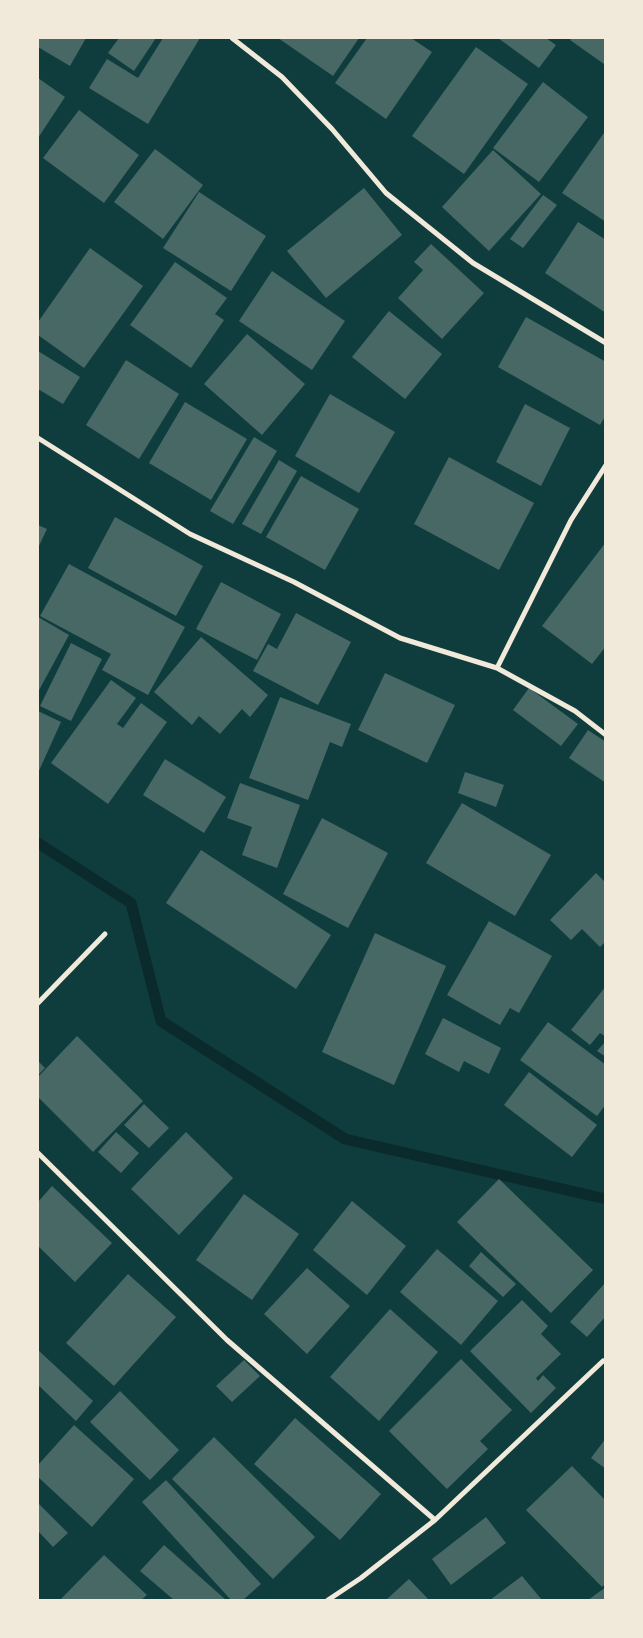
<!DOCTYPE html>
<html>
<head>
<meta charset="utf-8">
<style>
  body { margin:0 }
  #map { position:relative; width:643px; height:1638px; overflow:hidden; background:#0f3d3e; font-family:Jost,sans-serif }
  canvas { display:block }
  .frame { position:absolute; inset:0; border:39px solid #f1e9da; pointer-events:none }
</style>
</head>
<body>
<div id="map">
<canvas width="643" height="1638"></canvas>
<div class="frame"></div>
</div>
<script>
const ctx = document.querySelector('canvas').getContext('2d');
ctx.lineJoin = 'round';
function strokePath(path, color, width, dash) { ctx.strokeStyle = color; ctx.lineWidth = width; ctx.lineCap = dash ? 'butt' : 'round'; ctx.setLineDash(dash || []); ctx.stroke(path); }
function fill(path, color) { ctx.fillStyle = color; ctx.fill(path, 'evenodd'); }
const stream = new Path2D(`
  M38,843L131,903L161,1021L345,1139L606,1199`);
const building = new Path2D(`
  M38,38H86L70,66L38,47Z
  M119,38H156L134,71L108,53Z
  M163,38H200L148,124L89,88L107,59L138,78Z
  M278,38H359L333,76Z
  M367,38H411L432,52L386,119L335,83Z
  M498,38H546L556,45L539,68Z
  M572,38H606V61L604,64L570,40Z
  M476,47L528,84L464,174L412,136Z
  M38,78L65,97L38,138Z
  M543,82L588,117L539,182L493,148Z
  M79,110L139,155L104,203L43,158Z
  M606,130V222L562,193Z
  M155,149L203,185L163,239L114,202Z
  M493,150L541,194L489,251L442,207Z
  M364,188L402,235L326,298L287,251Z
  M199,192L266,236L231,291L163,248Z
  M543,195L557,205L523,248L510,239Z
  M578,222L606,240V313L545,273Z
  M431,244L484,293L442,339L398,298L423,270L414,262Z
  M90,248L143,286L84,368L38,335V322Z
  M175,262L227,298L215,314L224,320L191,368L130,325Z
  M272,271L345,321L312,370L239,321Z
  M389,311L442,354L405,399L352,357Z
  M526,317L606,362V415L600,425L498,367Z
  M247,334L305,384L262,435L204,384Z
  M38,351L80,377L63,404L38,389Z
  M126,360L179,394L139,459L86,425Z
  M330,394L395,432L359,493L295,456Z
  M185,402L247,439L211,500L149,463Z
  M525,404L570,428L541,486L496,462Z
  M254,437L277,451L233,524L210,511Z
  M449,457L534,503L499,570L414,524Z
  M279,460L297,471L261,534L242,524Z
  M301,476L359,509L325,570L266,537Z
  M115,517L203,566L176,616L88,568Z
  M38,525L47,529L38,548Z
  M606,542V646L592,664L542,626Z
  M69,564L185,627L148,695L102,670L111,654L40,616Z
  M221,582L281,614L257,660L196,629Z
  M296,613L351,642L318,705L253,671L268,644L277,649Z
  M38,617L69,635L38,692Z
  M201,637L268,695L250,717L242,709L220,734L199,716L192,725L154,692Z
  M71,643L102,659L71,721L40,706Z
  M385,673L455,705L427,763L358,730Z
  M111,680L136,698L117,724L123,728L141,703L167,722L108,804L51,763Z
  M529,688L578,724L561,746L513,710Z
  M280,697L351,724L342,747L330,742L308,800L249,778Z
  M38,711L61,722L38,773Z
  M588,730L606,742V783L569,758Z
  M165,759L226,797L204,833L143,795Z
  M465,772L504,785L496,807L458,793Z
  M240,783L300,805L277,868L242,855L252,827L227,818Z
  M462,803L551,855L515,916L426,863Z
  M322,818L388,853L348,928L283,894Z
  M201,850L331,935L296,989L166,903Z
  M596,873L606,883V941L600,947L582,929L571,940L550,920Z
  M489,921L552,956L519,1013L510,1008L500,1025L447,995Z
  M375,933L446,966L394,1085L322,1052Z
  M606,986V1037L600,1033L590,1045L571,1030Z
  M443,1018L501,1048L489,1074L464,1061L459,1072L425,1054Z
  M548,1022L606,1065V1104L597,1116L520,1060Z
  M77,1036L143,1101L93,1152L38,1097V1077Z
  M606,1041V1057L597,1051Z
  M38,1061L45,1068L38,1075Z
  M529,1072L597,1125L572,1157L504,1105Z
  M144,1104L169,1128L149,1148L124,1125Z
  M116,1132L139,1153L121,1173L98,1152Z
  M186,1132L233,1178L179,1235L131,1189Z
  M499,1179L593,1270L551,1313L457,1222Z
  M52,1186L112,1243L75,1282L38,1246V1202Z
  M244,1194L299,1234L252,1300L196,1260Z
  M352,1201L406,1246L367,1295L313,1250Z
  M437,1249L498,1301L461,1345L400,1292Z
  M481,1252L516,1284L503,1297L469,1266Z
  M307,1268L350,1306L307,1354L264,1314Z
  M128,1274L176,1317L114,1386L66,1343Z
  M606,1282V1316L587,1337L570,1322Z
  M522,1300L548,1326L541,1334L561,1354L536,1378L538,1381L543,1375L556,1388L531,1413L470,1351Z
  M390,1309L438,1352L379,1421L330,1377Z
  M38,1350L93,1401L76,1421L38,1385Z
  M461,1359L512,1410L480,1441L488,1449L447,1489L389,1431Z
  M244,1360L260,1376L232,1402L216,1386Z
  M120,1391L179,1450L150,1480L90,1422Z
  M295,1418L381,1494L340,1540L254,1464Z
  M74,1425L134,1479L92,1527L38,1477V1465Z
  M214,1437L315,1537L273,1579L172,1479Z
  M606,1438V1469L591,1458Z
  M572,1466L606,1501V1583L602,1587L526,1510Z
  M166,1480L261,1584L243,1600H231L142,1502Z
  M38,1503L68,1533L53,1547L38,1531Z
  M486,1517L506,1543L451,1585L432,1559Z
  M164,1545L226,1600H174L140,1571Z
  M104,1555L147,1595L141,1600H60Z
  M522,1576L542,1600H490Z
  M409,1579L429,1600H386Z
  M606,1587V1600H588Z`);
const minor = new Path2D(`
  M232,38L282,77L332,129L386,193L473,263L606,343
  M38,438L190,534L294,582L400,638L497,668L575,711L606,735
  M497,668L571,520L606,465
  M38,1003L105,934
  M38,1153L227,1340L435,1520
  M328,1600L361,1578L435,1520L603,1361`);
strokePath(stream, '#0a2a2b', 11);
fill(building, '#486865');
strokePath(minor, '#f1e9da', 5);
</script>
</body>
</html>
